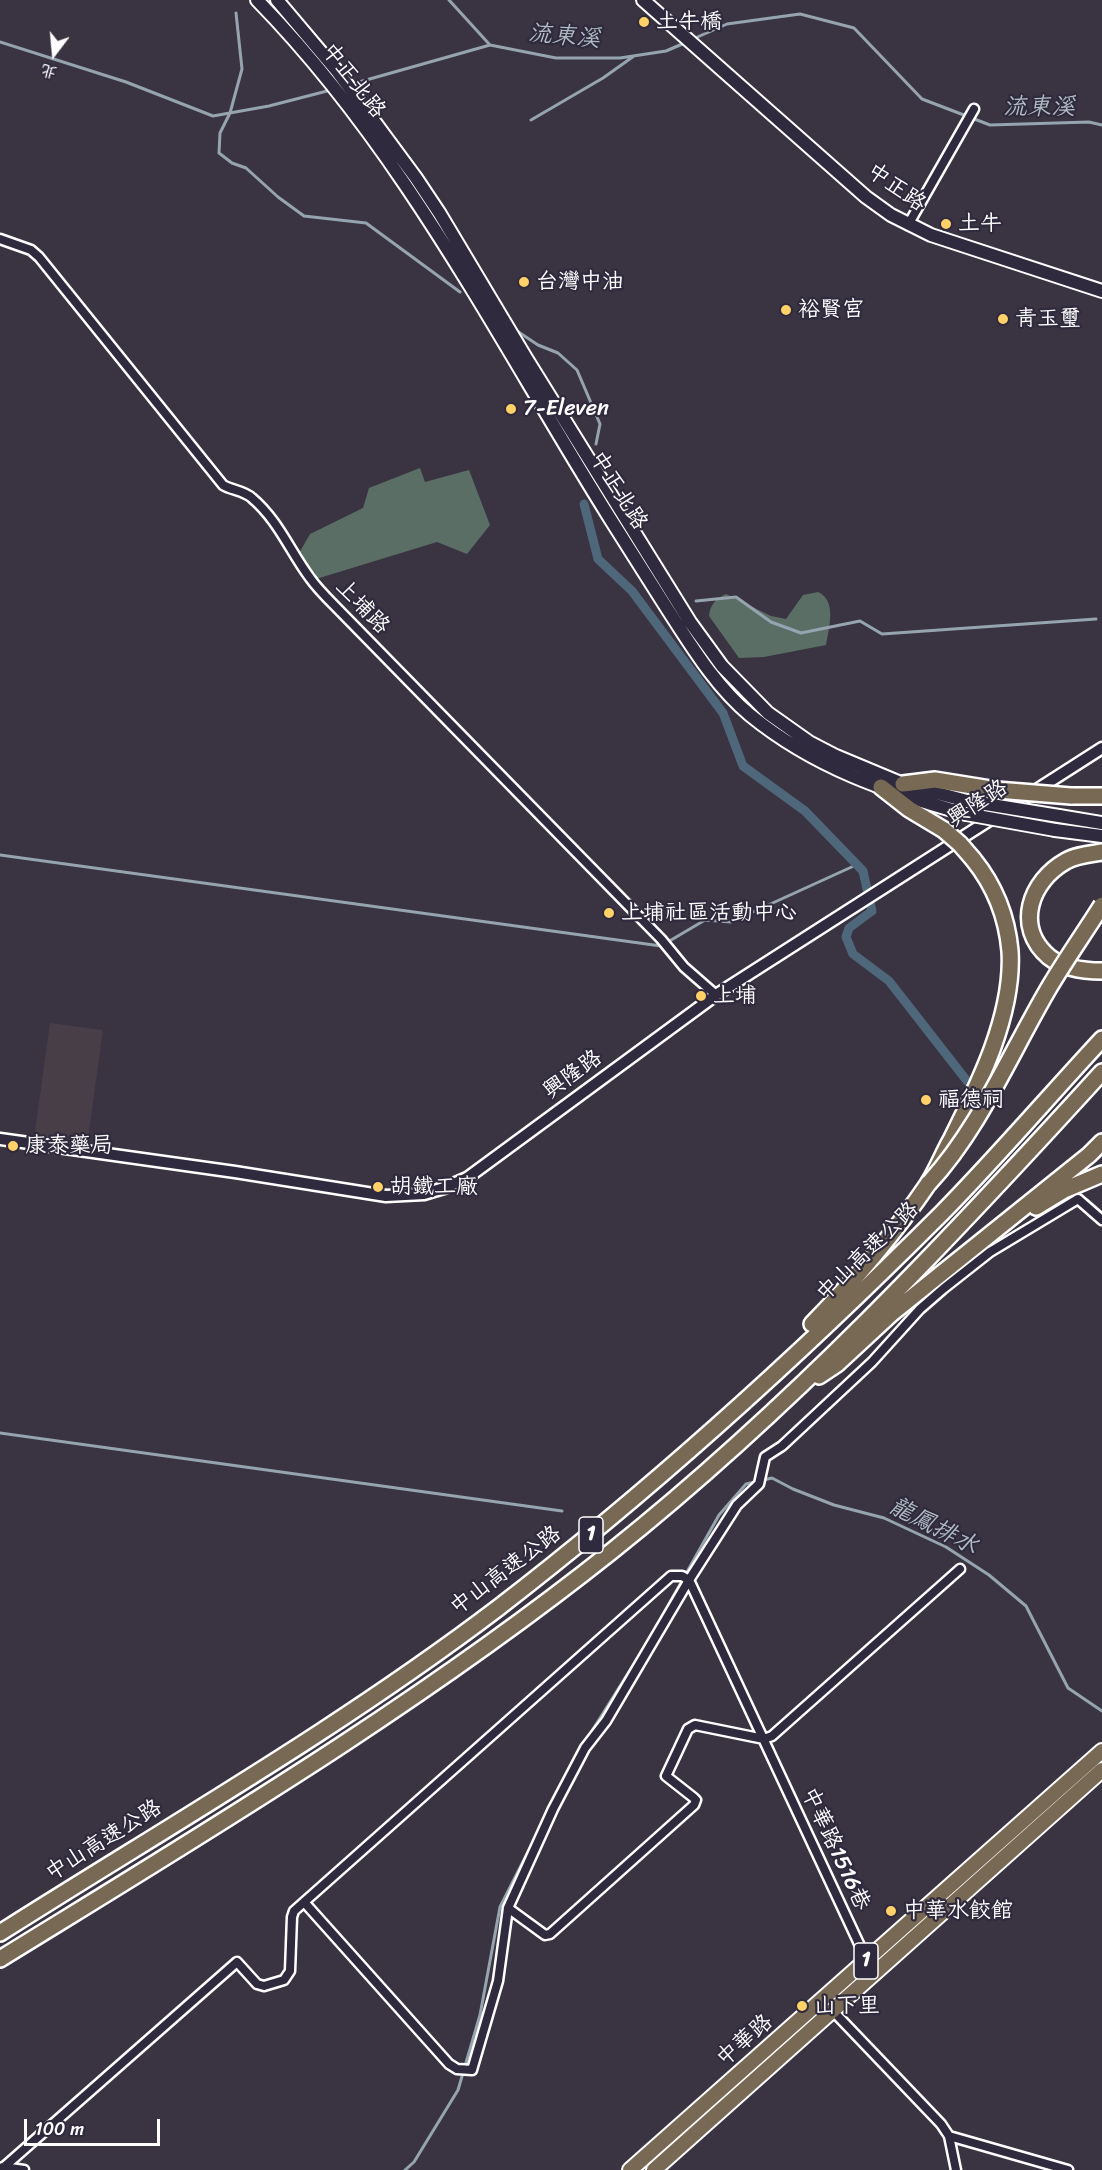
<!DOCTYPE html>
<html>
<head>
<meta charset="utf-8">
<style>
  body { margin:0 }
  #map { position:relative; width:1102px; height:2170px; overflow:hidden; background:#3a3342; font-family:Sriracha,"LXGW WenKai TC",sans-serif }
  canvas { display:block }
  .north { position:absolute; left:24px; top:24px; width:60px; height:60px; -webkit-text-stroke:4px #2f2a3d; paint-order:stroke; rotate:196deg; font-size:16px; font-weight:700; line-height:24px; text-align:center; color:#fff }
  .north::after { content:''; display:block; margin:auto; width:21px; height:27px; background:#fff; clip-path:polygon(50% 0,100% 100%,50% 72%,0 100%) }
  .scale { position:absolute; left:24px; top:2119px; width:136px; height:27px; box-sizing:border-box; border:3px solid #fff; border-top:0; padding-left:8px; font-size:18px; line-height:21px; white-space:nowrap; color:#fff; -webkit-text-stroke:4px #2f2a3d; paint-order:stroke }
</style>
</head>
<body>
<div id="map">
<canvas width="1102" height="2170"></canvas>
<div class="north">北</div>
<div class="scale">100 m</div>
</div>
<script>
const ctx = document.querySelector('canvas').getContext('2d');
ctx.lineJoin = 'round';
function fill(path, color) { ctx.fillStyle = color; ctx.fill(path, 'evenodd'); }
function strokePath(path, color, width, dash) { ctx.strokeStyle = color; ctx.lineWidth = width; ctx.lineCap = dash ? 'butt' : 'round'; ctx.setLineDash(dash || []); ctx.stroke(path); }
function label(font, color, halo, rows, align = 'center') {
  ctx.font = font + ' Sriracha,"LXGW WenKai TC",sans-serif'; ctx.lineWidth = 4.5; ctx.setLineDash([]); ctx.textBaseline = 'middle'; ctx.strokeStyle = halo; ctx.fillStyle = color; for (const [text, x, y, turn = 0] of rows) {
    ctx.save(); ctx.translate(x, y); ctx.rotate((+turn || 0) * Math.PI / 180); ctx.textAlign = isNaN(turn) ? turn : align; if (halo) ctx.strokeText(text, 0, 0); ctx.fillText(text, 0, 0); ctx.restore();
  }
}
const built = new Path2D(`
  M50,1023L103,1030L87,1146L34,1138Z`);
const green = new Path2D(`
  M420,468L425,482L469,470L490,525L467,554L437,542L316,579L298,555L310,534L363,508L369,488Z
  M818,592C837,600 829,629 826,645L764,657L739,658L709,616C710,605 716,598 726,594L771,616L786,619L803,595Z`);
const stream = new Path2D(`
  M449,0L490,45
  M236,13L242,69L230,113L220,133L219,153L232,163L246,168L278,197L304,216L366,223L460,292
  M693,39L727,24L800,14L854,28L922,99L990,125L1089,122L1102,125
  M0,42L126,82L213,116L269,106L331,90
  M352,84L490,45L556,58H620L666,51L687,42
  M531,120L603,78L634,56
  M517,331L538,345L558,353L577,370L600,424L596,444
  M696,601L736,597L771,622L801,633L860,621L882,634L1096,619
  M0,855L661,946L705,920L731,922L856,865
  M1087,1200L1102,1213
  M0,1433L562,1511
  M585,1742L647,1643L719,1515L746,1484L772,1478L793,1489L834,1505L884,1518L946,1547L989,1575L1026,1606L1068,1688L1102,1711
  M405,2170L414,2162L458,2090L480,2015L500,1907L535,1838`);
const canal = new Path2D(`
  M584,504L598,559L632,591L723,713L743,766L805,811L863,871L872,911L849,928L846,937L853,954L889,981L967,1081`);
const minor = new Path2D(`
  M908,225L974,109
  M0,239L31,250L39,257L223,485C231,490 245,491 252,498C278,520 290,551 310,578C317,588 326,597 335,606L661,939L684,967L716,995
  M764,1739L772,1736L960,1569
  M304,1902L449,2064L457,2069L472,2070L498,1981L508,1908L553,1809L585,1748L606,1721L689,1580L737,1505L759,1484L765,1457L782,1446L872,1362L920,1309L943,1289L990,1252L1078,1199L1102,1220
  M508,1908L545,1935L550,1934L694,1805L696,1800L694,1798L666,1776L688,1729L695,1725L764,1739
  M833,2011L941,2124L949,2136L956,2170
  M949,2136L1068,2170
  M3,2167L24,2170
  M4,2167L237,1962L257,1984L264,1986L284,1980L290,1971L292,1917L294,1911L671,1576H682L689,1580L868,1963`);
const tertiary = new Path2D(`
  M0,1139L235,1172L386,1196L424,1194L444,1188L467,1178L716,995L1102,748`);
const secondary = new Path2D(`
  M257,0C405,151 500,343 611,520C630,550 649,580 668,610C692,647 716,687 750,715C815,768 887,792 966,814
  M277,0L337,71L416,178L440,214L526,358L690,622L722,666L768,713L809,742L836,756L903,784L967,801
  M643,0L866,197L891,215L931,235L1102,291
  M1059,816L1102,823
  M1055,830L1102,836`);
const primary = new Path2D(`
  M630,2170L1102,1751
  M654,2170L1102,1770`);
const motorway = new Path2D(`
  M903,784L935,780L997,790
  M881,787L909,809L944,830
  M1071,796H1102
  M1102,852C1090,854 1076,855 1066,861C1030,881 1014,927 1049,957C1064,969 1084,971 1102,971
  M1036,1207L1064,1190L1102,1174
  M812,1324C854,1281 894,1234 928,1184C937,1170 943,1154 951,1140C979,1084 1014,1014 1010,951C1007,917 994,885 973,859
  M819,1376L837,1364L891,1314L1089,1155L1102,1142
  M0,1933C167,1827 340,1728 498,1608C655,1487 802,1353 942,1213C997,1157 1049,1096 1102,1039
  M0,1959C209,1830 420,1704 612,1551C791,1408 948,1241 1102,1072`);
const secondaryBridge = new Path2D(`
  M967,801L1059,816
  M966,814L1055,830`);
const motorwayBridge = new Path2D(`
  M997,790L1071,796
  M944,830L960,844L973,859
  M929,1183C980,1128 1012,1050 1050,986C1066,959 1085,932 1102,905`);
const markers = [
  [644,22,6,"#ffd166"],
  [946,224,6,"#ffd166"],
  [524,282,6,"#ffd166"],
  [786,310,6,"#ffd166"],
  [1003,319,6,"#ffd166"],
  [511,409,6,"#ffd166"],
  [609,913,6,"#ffd166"],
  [701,996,6,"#ffd166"],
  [926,1100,6,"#ffd166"],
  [13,1146,6,"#ffd166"],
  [378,1187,6,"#ffd166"],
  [891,1911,6,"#ffd166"],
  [802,2006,6,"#ffd166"]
];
const shields = [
  [591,1535,24],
  [866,1961,24]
];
const shieldNames = [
  ["1",591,1535],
  ["1",866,1961]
];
const poiNames = [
  ["土牛橋",656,22],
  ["土牛",958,224],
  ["台灣中油",536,282],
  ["裕賢宮",798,310],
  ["青玉璽",1015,319],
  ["7-Eleven",523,409],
  ["上埔社區活動中心",621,913],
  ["上埔",713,996],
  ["福德祠",938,1100],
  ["康泰藥局",25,1146],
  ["胡鐵工廠",390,1187],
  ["中華水餃館",903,1911],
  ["山下里",814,2006]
];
const streetNames = [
  ["中正北路",353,81,52],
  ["中正路",896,188,35],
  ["中正北路",618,491,58],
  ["上埔路",362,607,46],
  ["興隆路",978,804,-33],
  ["興隆路",573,1075,-36],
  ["中山高速公路",868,1252,-44],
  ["中山高速公路",506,1571,-37],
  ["中山高速公路",104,1841,-32],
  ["中華路1516巷",835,1849,65],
  ["中華路",745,2041,-41]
];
const waterNames = [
  ["流東溪",564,37,5],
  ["流東溪",1039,108],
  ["龍鳳排水",933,1527,27]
];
fill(built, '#483e48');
fill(green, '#5b6e66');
strokePath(stream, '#95a4af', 3);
strokePath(canal, '#4f677a', 9);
strokePath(minor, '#fff', 13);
strokePath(tertiary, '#fff', 15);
strokePath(secondary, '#fff', 16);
strokePath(primary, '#fff', 18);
strokePath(motorway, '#fff', 20);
strokePath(minor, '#2f2a3d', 8);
strokePath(tertiary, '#2f2a3d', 10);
strokePath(secondary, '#2f2a3d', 12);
strokePath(primary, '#786954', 14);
strokePath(motorway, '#786954', 15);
strokePath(secondaryBridge, '#fff', 16, []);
strokePath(motorwayBridge, '#fff', 20, []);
strokePath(secondaryBridge, '#2f2a3d', 12);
strokePath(motorwayBridge, '#786954', 15);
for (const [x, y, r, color] of markers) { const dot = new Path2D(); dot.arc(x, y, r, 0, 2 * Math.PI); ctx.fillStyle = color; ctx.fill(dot); strokePath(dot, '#2f2a3d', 2); }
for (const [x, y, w] of shields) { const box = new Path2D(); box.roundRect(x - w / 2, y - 18, w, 36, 4.5); ctx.fillStyle = '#2f2a3d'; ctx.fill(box); strokePath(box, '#fff', 1.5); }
label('bold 21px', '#fff', null, shieldNames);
label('22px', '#fff', '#2f2a3d', poiNames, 'left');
label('22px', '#fff', '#2f2a3d', streetNames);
label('italic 24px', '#b0bbc3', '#2f2a3d', waterNames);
</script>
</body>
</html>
